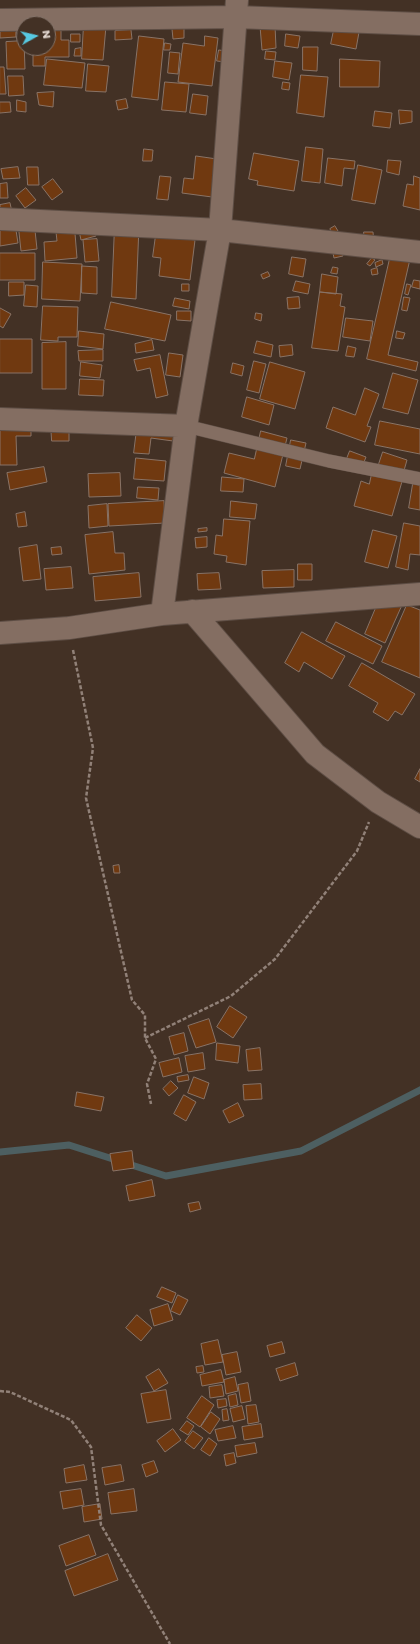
<!DOCTYPE html>
<html>
<head>
<meta charset="utf-8">
<style>
  body { margin:0 }
  #map { position:relative; width:420px; height:1644px; overflow:hidden; background:#433125; font-family:Poppins,sans-serif }
  canvas { display:block }
  .north { position:absolute; left:16px; top:16px; width:40px; height:40px; box-sizing:border-box; background:#433125; border:1px solid #84746a; border-radius:50%; rotate:82deg; font-size:11px; font-weight:700; line-height:16px; text-align:center; color:#e5d9d2 }
  .north::after { content:''; display:block; margin:auto; width:14px; height:18px; background:#57c9e2; clip-path:polygon(50% 0,100% 100%,50% 72%,0 100%) }
</style>
</head>
<body>
<div id="map">
<canvas width="420" height="1644"></canvas>
<div class="north">N</div>
</div>
<script>
const ctx = document.querySelector('canvas').getContext('2d');
ctx.lineJoin = 'round';
function strokePath(path, color, width, dash) { ctx.strokeStyle = color; ctx.lineWidth = width; ctx.lineCap = dash ? 'butt' : 'round'; ctx.setLineDash(dash || []); ctx.stroke(path); }
function fill(path, color) { ctx.fillStyle = color; ctx.fill(path, 'evenodd'); }
const stream = new Path2D(`
  M0,1152L69,1145L166,1176L301,1151L420,1090`);
const building = new Path2D(`
  M337,16L361,21L356,49L331,44Z
  M16,21V37L0,38V22Z
  M84,24L106,26L103,60L82,59Z
  M275,25L276,48L262,50L260,26Z
  M184,28V38L173,39L172,29Z
  M48,29H61V40H69V57H45V66H33V48H48Z
  M131,30L132,39L115,40V31Z
  M71,34H80V42H71Z
  M286,34L300,36L298,48L285,46Z
  M139,36L164,39L158,100L132,97Z
  M205,36L218,38L212,86L178,82L183,43L204,46Z
  M24,41L25,69H7L6,42Z
  M165,43L171,44L170,50H164Z
  M303,47H318L317,71L303,70Z
  M81,48V56H74L75,49Z
  M219,50L226,51L225,62L217,61Z
  M266,51L276,52L275,60L265,59Z
  M170,52L180,53L178,74L168,73Z
  M47,59L85,63L82,88L44,85Z
  M340,59L380,61L379,87H340Z
  M275,61L292,63L289,80L273,77Z
  M88,64L109,66L106,92L86,91Z
  M0,67H4L6,94H0Z
  M301,75L328,77L324,117L297,113Z
  M8,76H23L24,95L9,96Z
  M165,82L189,84L186,112L162,110Z
  M283,82L290,83L289,90L282,89Z
  M54,92L53,107L39,105L37,93Z
  M193,94L208,96L206,115L190,113Z
  M126,99L128,108L118,110L116,101Z
  M17,100L26,102V112L17,111Z
  M0,102H10L11,112L0,113Z
  M399,110L412,111V122L400,124Z
  M375,111L392,113L390,128L373,126Z
  M306,147L323,149L320,183L302,181Z
  M144,149L153,150L152,161H143Z
  M254,153L299,161L294,191L257,185L258,181L249,179Z
  M196,156L217,159L212,197L182,193L184,178L193,179Z
  M328,158L355,161L354,169L344,168L342,186L325,183Z
  M388,160L401,161L399,175L387,172Z
  M358,165L382,170L375,204L352,200Z
  M18,167L20,178L3,179L1,169Z
  M27,167H38L39,185H28Z
  M160,176L171,177L168,200L157,199Z
  M414,176L420,178V210L403,206L407,184L413,185Z
  M53,179L63,192L52,200L42,187Z
  M7,183L8,198H0V184Z
  M26,188L36,200L25,208L16,196Z
  M10,203L12,212L0,215V205Z
  M34,221L37,249L21,251L18,223Z
  M74,221L77,258L45,261L44,242L57,241L55,223Z
  M93,223L96,236L81,240L78,226Z
  M15,224L18,243L0,246V226Z
  M115,225L139,226L136,299L112,297Z
  M335,226L338,231L332,234L330,229Z
  M364,232H373L374,244L365,245Z
  M156,235L195,240L190,280L159,276L161,258L153,257Z
  M97,239L99,261L85,262L83,240Z
  M339,241L343,256L334,258L331,243Z
  M394,241L413,246L388,355L418,362L416,371L367,359Z
  M0,253H35V280H0Z
  M292,257L306,259L303,277L289,274Z
  M372,258L375,260L370,266L367,264Z
  M382,260L383,264L376,267L375,263Z
  M43,262L82,264L80,301L42,299Z
  M82,266L97,267V294L82,293Z
  M333,267L338,268L337,274L331,273Z
  M377,268L378,274L372,275L371,270Z
  M268,272L270,276L263,279L261,275Z
  M322,274L338,277L336,294L320,292Z
  M414,280L420,281V289L412,287Z
  M296,281L310,284L308,294L293,291Z
  M9,282H24V295L9,296Z
  M182,284H189V291H182Z
  M407,284L411,285L408,295L405,294Z
  M26,285L38,286L37,307L24,306Z
  M320,292L342,294L340,306L345,307L338,351L312,348Z
  M299,297L300,308L288,309L287,298Z
  M404,297L410,298L407,311L402,310Z
  M175,298L190,301L189,309L173,306Z
  M111,302L171,315L165,341L105,329Z
  M43,306L78,307L77,337H58V341L41,340Z
  M0,308L11,314L3,328L0,326Z
  M177,311H191V321L177,320Z
  M256,313L262,314L261,321L255,319Z
  M346,318L373,321L370,341L343,337Z
  M79,331L104,334L103,349L78,346Z
  M397,331L405,333L403,339L396,338Z
  M0,339H32V373H0Z
  M152,340L154,350L136,353L135,344Z
  M257,341L273,345L271,357L254,353Z
  M66,342V389H42V343Z
  M292,345L293,355L280,357L279,346Z
  M348,346L356,348L354,357L346,356Z
  M103,350V361H79L78,351Z
  M169,353L183,355L180,377L166,375Z
  M160,355L168,395L156,398L150,368L137,371L134,360Z
  M254,361L266,364L259,393L247,390Z
  M81,362L102,365L100,378L80,376Z
  M270,362L305,372L295,409L260,399Z
  M233,363L244,366L242,376L231,373Z
  M393,373L418,380L408,414L383,408Z
  M80,379L104,380L103,396L79,395Z
  M365,388L379,394L367,426L371,427L365,442L326,428L333,407L355,415Z
  M247,397L274,405L269,425L242,417Z
  M31,421V436H16L17,465H0V422Z
  M138,421L175,426L173,441L151,438L149,454L134,453Z
  M380,421L420,429V454L375,445Z
  M51,424H69V441H52Z
  M261,431L287,438L275,487L224,473L229,453L254,459Z
  M291,440L306,443L300,469L286,466Z
  M350,451L366,457L362,467L346,461Z
  M383,452L407,460L403,474L378,467Z
  M136,458L166,461L164,481L134,479Z
  M44,467L47,482L10,490L7,473Z
  M373,469L403,478L392,516L354,506L361,481L369,484Z
  M415,472L420,473V510L409,508Z
  M120,473L121,496L89,497L88,474Z
  M222,477L244,479L243,492L221,491Z
  M138,487L159,488L158,500L137,498Z
  M164,501L165,523L109,526L108,504Z
  M231,501L257,504L255,519L230,517Z
  M107,504L108,526L89,528L88,506Z
  M25,512L27,526L18,527L16,514Z
  M224,519L250,521L246,565L226,562L227,556L214,554L216,535L222,536Z
  M404,523L420,526V555L410,554L408,570L396,567Z
  M207,528V531L198,532V529Z
  M373,530L397,536L388,568L365,562Z
  M113,532L115,553H124L125,570L89,574L85,535Z
  M207,537V547L196,548L195,538Z
  M37,545L41,579L23,581L19,548Z
  M61,547L62,554L52,555L51,548Z
  M298,564H312V580H298Z
  M71,567L73,588L46,590L44,569Z
  M294,570V587L263,588L262,571Z
  M139,573L141,597L95,601L93,577Z
  M219,573L221,589L198,590L197,574Z
  M381,596L402,605L385,643L365,634Z
  M407,605L420,610V678L382,662Z
  M336,622L382,646L373,664L326,641Z
  M302,632L345,656L332,679L304,662L299,672L285,663Z
  M362,663L415,694L402,715L395,711L388,721L373,712L378,703L349,686Z
  M420,769V782L415,779Z
  M119,865L120,873H114L113,866Z
  M230,1006L247,1017L233,1038L217,1027Z
  M209,1019L216,1042L196,1048L188,1026Z
  M184,1033L188,1051L174,1055L169,1037Z
  M217,1043L240,1046L238,1063L216,1060Z
  M260,1048L262,1070L248,1071L246,1050Z
  M203,1053L205,1069L188,1072L185,1056Z
  M179,1058L182,1072L163,1077L159,1063Z
  M188,1075L189,1080L178,1082L177,1077Z
  M194,1077L209,1083L204,1099L188,1093Z
  M171,1081L178,1088L169,1096L163,1089Z
  M261,1084L262,1099L244,1100L243,1085Z
  M77,1092L104,1097L101,1111L75,1106Z
  M184,1095L196,1102L186,1121L174,1114Z
  M238,1103L244,1116L229,1123L223,1111Z
  M132,1151L134,1168L113,1171L110,1154Z
  M152,1180L155,1196L129,1201L126,1186Z
  M199,1202L201,1209L190,1212L188,1204Z
  M162,1287L176,1293L172,1303L157,1297Z
  M178,1295L188,1300L180,1315L171,1311Z
  M168,1304L173,1320L154,1326L150,1310Z
  M137,1315L152,1328L141,1341L126,1328Z
  M218,1340L223,1362L205,1365L201,1344Z
  M282,1342L285,1353L270,1357L267,1346Z
  M237,1352L241,1372L226,1375L222,1355Z
  M295,1363L298,1375L280,1381L276,1369Z
  M203,1366L204,1372L197,1373L196,1367Z
  M159,1369L168,1383L154,1391L146,1377Z
  M221,1370L224,1382L202,1386L200,1375Z
  M235,1377L238,1391L226,1394L224,1380Z
  M248,1383L251,1401L241,1403L238,1385Z
  M222,1385L224,1396L210,1398L209,1387Z
  M166,1390L171,1419L147,1423L141,1394Z
  M236,1394L238,1405L230,1407L228,1396Z
  M202,1396L214,1405L200,1427L187,1418Z
  M226,1399L227,1406L218,1408L217,1400Z
  M256,1405L259,1422L248,1424L246,1406Z
  M242,1406L245,1419L233,1422L230,1409Z
  M227,1409L229,1420L223,1421L222,1410Z
  M211,1412L220,1419L210,1434L201,1427Z
  M187,1421L194,1426L188,1435L180,1430Z
  M261,1424L263,1437L244,1440L242,1427Z
  M233,1426L236,1438L218,1441L215,1430Z
  M173,1429L181,1440L165,1452L157,1441Z
  M193,1431L203,1438L194,1449L185,1442Z
  M209,1438L217,1444L210,1456L201,1450Z
  M255,1443L257,1453L237,1457L235,1446Z
  M234,1453L236,1463L226,1466L224,1455Z
  M154,1461L158,1472L146,1477L142,1465Z
  M84,1465L87,1480L66,1483L64,1469Z
  M121,1465L124,1481L105,1485L102,1468Z
  M81,1489L84,1505L63,1509L60,1492Z
  M134,1489L137,1511L111,1514L108,1493Z
  M100,1504L102,1519L84,1522L82,1507Z
  M89,1535L96,1555L66,1566L59,1546Z
  M108,1554L118,1580L74,1596L65,1571Z`);
const path = new Path2D(`
  M73,650L93,748L86,798L132,1000L145,1015V1038L156,1059L147,1084L151,1104
  M145,1038L231,996L275,959L357,851L369,822
  M0,1391L10,1392L71,1420L91,1447L101,1525L170,1644`);
const service = new Path2D(`
  M186,426L329,461L420,479`);
const minor = new Path2D(`
  M0,20L236,17L420,24
  M0,219L220,230L420,252
  M0,419L186,426
  M192,611L315,754L378,802L420,827
  M162,614L186,426L220,230L237,0
  M0,633L69,628L162,614L420,594`);
strokePath(stream, '#4d5f61', 7);
fill(building, '#703910');
strokePath(building, '#897366', 1);
strokePath(service, '#5e4e45', 14);
strokePath(minor, '#5e4e45', 24);
strokePath(path, '#918178', 2.5, [4, 2]);
strokePath(service, '#846e62', 13);
strokePath(minor, '#846e62', 22);
</script>
</body>
</html>
